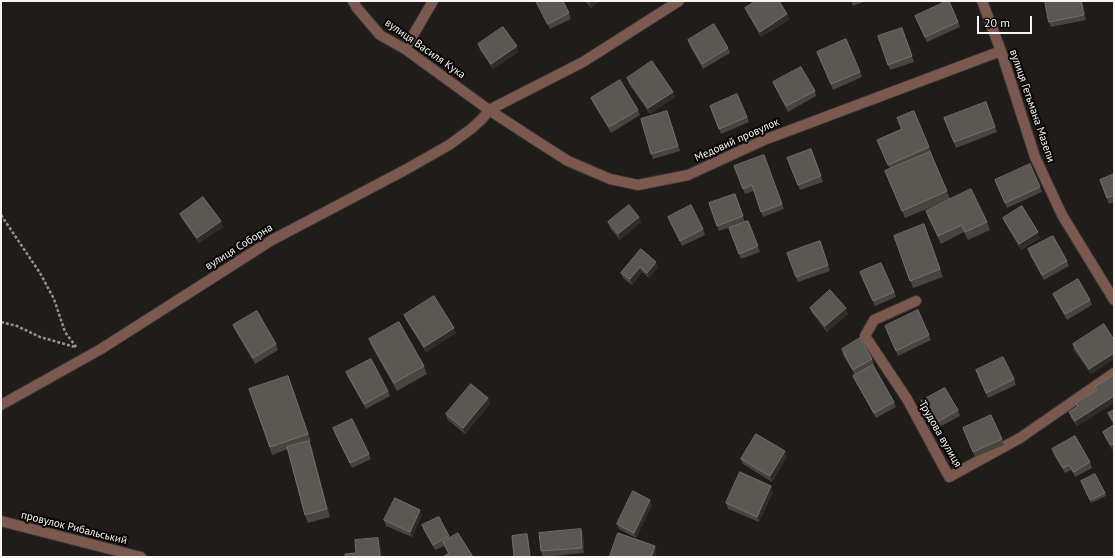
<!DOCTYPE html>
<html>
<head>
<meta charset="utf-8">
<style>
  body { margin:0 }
  #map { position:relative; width:1115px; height:558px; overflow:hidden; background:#201c19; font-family:"PT Sans",sans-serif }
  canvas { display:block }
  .frame { position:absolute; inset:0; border:2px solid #f7f4f2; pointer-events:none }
  .scale { position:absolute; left:977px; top:16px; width:55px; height:18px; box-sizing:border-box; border:2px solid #f7f4f2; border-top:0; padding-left:5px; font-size:12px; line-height:14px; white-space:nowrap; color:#f7f4f2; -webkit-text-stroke:3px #080706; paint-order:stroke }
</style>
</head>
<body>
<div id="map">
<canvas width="1115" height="558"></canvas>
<div class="frame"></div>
<div class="scale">20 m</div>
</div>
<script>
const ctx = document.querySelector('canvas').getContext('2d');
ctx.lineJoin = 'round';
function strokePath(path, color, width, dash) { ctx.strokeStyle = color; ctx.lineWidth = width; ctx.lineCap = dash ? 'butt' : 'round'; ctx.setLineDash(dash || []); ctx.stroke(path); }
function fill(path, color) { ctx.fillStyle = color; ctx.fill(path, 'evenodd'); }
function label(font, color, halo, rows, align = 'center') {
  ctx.font = font + ' "PT Sans",sans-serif'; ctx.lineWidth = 4; ctx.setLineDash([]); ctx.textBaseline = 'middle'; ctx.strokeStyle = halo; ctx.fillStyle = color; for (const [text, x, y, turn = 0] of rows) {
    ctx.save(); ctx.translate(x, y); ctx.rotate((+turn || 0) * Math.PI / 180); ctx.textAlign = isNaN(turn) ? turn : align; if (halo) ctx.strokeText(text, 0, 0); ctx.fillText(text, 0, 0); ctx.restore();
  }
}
const path = new Path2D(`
  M1,215L40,273L54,299L65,332L77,348
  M1,322L17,326L40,337L75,347`);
const minor = new Path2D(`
  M353,1L357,8L380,35L405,49L489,110L535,140L568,161L610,179L638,185L688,175L764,140L1001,51
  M982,1L1001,51L1035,157L1062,215L1114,300
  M405,49L433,1
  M916,301L874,320L865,336L907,399L949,477L1020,438L1114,373
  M1,405L101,349L272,240L405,170L449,145L471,129L482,119L489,110L583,62L679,1
  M1,521L141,557`);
const wall = new Path2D(`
  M536,1L569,13L571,19L550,29Z
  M585,1H600L591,8Z
  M851,1H866L853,6Z
  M1045,1H1082L1086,20L1051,27L1049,22Z
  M745,8L787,14L789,20L761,37L747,13Z
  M915,16L958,22L960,27L927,42Z
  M902,28L914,62L890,70L878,36Z
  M688,40L728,48L730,53L703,69L690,46Z
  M478,44L517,46L518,52L493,69L480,50Z
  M817,52L860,72L862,77L833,90Z
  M627,78L675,97L650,114L629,84Z
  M773,82L815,91L816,96L788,112L775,87Z
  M591,98L638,110L640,115L611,133L593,103Z
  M986,102L997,132L956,148L944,118Z
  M710,106L747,117L749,122L721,134Z
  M667,111L680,151L653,159L651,154Z
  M897,118L929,147L931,152L950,199L905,218L885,171L890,169L877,140L901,129Z
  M811,149L823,182L800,190L787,158Z
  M734,166L782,204L784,209L763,217L754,191L745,194Z
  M1114,174V202L1109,204L1102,186Z
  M995,180L1040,187L1042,192L1007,208Z
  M735,194L745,222L719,231L709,203Z
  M926,211L987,222L990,230L968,240L964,232L941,244L929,219Z
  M180,214L221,221L223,227L199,243L182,219Z
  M639,217L641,222L620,240L610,228L608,222Z
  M668,217L703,229L705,235L682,246L670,222Z
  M1003,218L1040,238L1021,250L1005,223Z
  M748,221L760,252L741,259L729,228Z
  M924,224L943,277L913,288L894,236Z
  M820,241L830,271L798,282L787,253Z
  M641,249L658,267L649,278L642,272L632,285L623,278L621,273Z
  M1028,249L1067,261L1069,266L1044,280L1030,255Z
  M862,278L894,292L896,297L875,306Z
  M1053,294L1090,300L1092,305L1067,320L1055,299Z
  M810,308L848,314L827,332L812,313Z
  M404,315L456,333L426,352L406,320Z
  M233,325L276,344L278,350L255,364L235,330Z
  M885,326L929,335L931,340L898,356Z
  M369,339L424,366L427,374L397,391L372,347Z
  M1114,340V359L1091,374L1074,350L1073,344Z
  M842,349L872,359L874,364L870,367L894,402L896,407L876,418L855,381L853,376L855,375L843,355Z
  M976,370L1014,379L1016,385L988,398Z
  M346,372L388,391L390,396L366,409L348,377Z
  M1114,375V403L1077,426L1071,418L1069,412L1077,407L1076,403L1096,390L1095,387Z
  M288,376L311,441L309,442L312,449L330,517L308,523L305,515L288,449L272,455L249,389Z
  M488,398L490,404L465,434L447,419L446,414Z
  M921,401L958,410L960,416L936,429L923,407Z
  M1114,410V425L1110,419L1108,413Z
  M1114,425V450L1113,451L1105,438L1103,432Z
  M333,428L369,454L371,459L352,468L335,434Z
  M963,428L1002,439L1004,445L975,457Z
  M1052,449L1090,462L1092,468L1075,477L1071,470L1065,473L1054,455Z
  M787,457L772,482L743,464L741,459Z
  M1081,481L1105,493L1106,496L1091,503Z
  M773,492L759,522L728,509L726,503Z
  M652,505L636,538L619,529L617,524Z
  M422,515L412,537L386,526L384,520Z
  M422,525L449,536L450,538L473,557L448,554L444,546L435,550L424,531Z
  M581,529L583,534L584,553L543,557L541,551Z`);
const shadedWall = new Path2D(`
  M591,1H600L591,8L589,3Z
  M1081,1H1082L1086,20L1084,15Z
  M787,14L789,20L761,37L760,32Z
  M517,46L518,52L493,69L491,64Z
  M673,92L675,97L650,114L648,108Z
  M639,217L641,222L620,240L618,234Z
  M221,221L223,227L199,243L197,238Z
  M1038,232L1040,238L1021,250L1019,244Z
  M656,262L658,267L649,278L647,273Z
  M640,267L642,272L632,285L630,279Z
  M846,308L848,314L827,332L825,326Z
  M454,328L456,333L426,352L424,347Z
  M1114,353V359L1091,374L1089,369Z
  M1114,396V403L1077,426L1075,421Z
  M488,398L490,404L465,434L463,428Z
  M309,441L312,449L330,517L327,509Z
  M1114,444V450L1113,451L1111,445Z
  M785,451L787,457L772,482L770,476Z
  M771,486L773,492L759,522L757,517Z
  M650,500L652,505L636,538L634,533Z
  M420,510L422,515L412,537L410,532Z
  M581,529L583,534L584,553L582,548Z
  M527,534L529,539L531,557H530Z
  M378,538L380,543L382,557H380Z
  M655,546L657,552L655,557H651Z`);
const building = new Path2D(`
  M536,1H563L569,13L548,24Z
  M756,1H779L787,14L760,32L745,8Z
  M947,1H949L958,22L925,37L915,16Z
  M1045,1H1081L1084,15L1049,22Z
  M714,24L728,48L702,64L688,40Z
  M503,27L517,46L491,64L478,44Z
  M902,28L912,56L888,65L878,36Z
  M846,39L860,72L831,84L817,52Z
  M652,61L673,92L648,108L627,78Z
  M801,67L815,91L786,106L773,82Z
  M620,80L638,110L609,127L591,98Z
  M737,94L747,117L719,129L710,106Z
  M986,102L995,127L954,142L944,118Z
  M667,111L678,146L651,154L641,119Z
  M914,111L929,147L888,165L877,140L902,129L897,118Z
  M811,149L821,176L798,185L787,158Z
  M930,152L947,191L902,211L885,171Z
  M764,155L782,204L761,212L752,185L743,189L734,166Z
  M1030,164L1040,187L1005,203L995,180Z
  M1114,174V195L1107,198L1100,180Z
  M971,189L987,222L965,232L962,225L938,236L926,211Z
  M735,194L743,216L717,226L709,203Z
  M203,197L221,221L197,238L180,214Z
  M629,205L639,217L618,234L608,222Z
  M691,205L703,229L680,241L668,217Z
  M1022,206L1038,232L1019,244L1003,218Z
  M748,221L758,246L739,254L729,228Z
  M924,224L940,269L910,281L894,236Z
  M1053,236L1067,261L1042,275L1028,249Z
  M820,241L828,265L796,277L787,253Z
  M641,249L656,262L647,273L640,267L630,279L621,273Z
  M881,263L894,292L873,301L860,272Z
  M1078,279L1090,300L1065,314L1053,294Z
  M830,290L846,308L825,326L810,308Z
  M434,296L454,328L424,347L404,315Z
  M918,310L929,335L896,351L885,326Z
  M257,311L276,344L253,358L233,325Z
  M399,322L424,366L394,383L369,339Z
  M1104,324L1114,340V353L1089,369L1073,344Z
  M860,338L872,359L853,370L842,349Z
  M1003,357L1014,379L986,393L976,370Z
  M371,359L388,391L364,404L346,372Z
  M873,365L894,402L874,413L853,376Z
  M1114,375V396L1075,421L1069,412L1078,406L1076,403L1097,390L1095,387Z
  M288,376L308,434L270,447L249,389Z
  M471,384L488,398L463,428L446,414Z
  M945,388L958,410L934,424L921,401Z
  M1114,410V422L1108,413Z
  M991,415L1002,439L973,452L963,428Z
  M352,419L369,454L350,463L333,428Z
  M1114,425V444L1111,445L1103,432Z
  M756,434L785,451L770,476L741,459Z
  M1075,436L1090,462L1074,472L1069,465L1063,468L1052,449Z
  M309,441L327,509L305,515L287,447Z
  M740,472L771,486L757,517L726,503Z
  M1095,474L1105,493L1090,500L1081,481Z
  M633,491L650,500L634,533L617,524Z
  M395,498L420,510L410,532L384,520Z
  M439,517L449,536L433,545L422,525Z
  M581,529L582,548L541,551L539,533Z
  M458,533L473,557H443L449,553L443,542Z
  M618,533L655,546L651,557H612L610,556Z
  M527,534L530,557H514L512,536Z
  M378,538L380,557H345V554L356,553L355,540Z`);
const streetNames = [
  ["вулиця Василя Кука",425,49,35],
  ["вулиця Гетьмана Мазепи",1032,106,71],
  ["Медовий провулок",737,140,-24],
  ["вулиця Соборна",239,247,-32],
  ["Трудова вулиця",940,434,60],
  ["провулок Рибальський",74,528,14]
];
strokePath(minor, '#3a3633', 12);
strokePath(path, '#969290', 2.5, [3, 2]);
strokePath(minor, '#7c594f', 10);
fill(wall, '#484541');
fill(shadedWall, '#302d29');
fill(building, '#5b5854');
strokePath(building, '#73706d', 1);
label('11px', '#f7f4f2', '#080706', streetNames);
</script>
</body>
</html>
